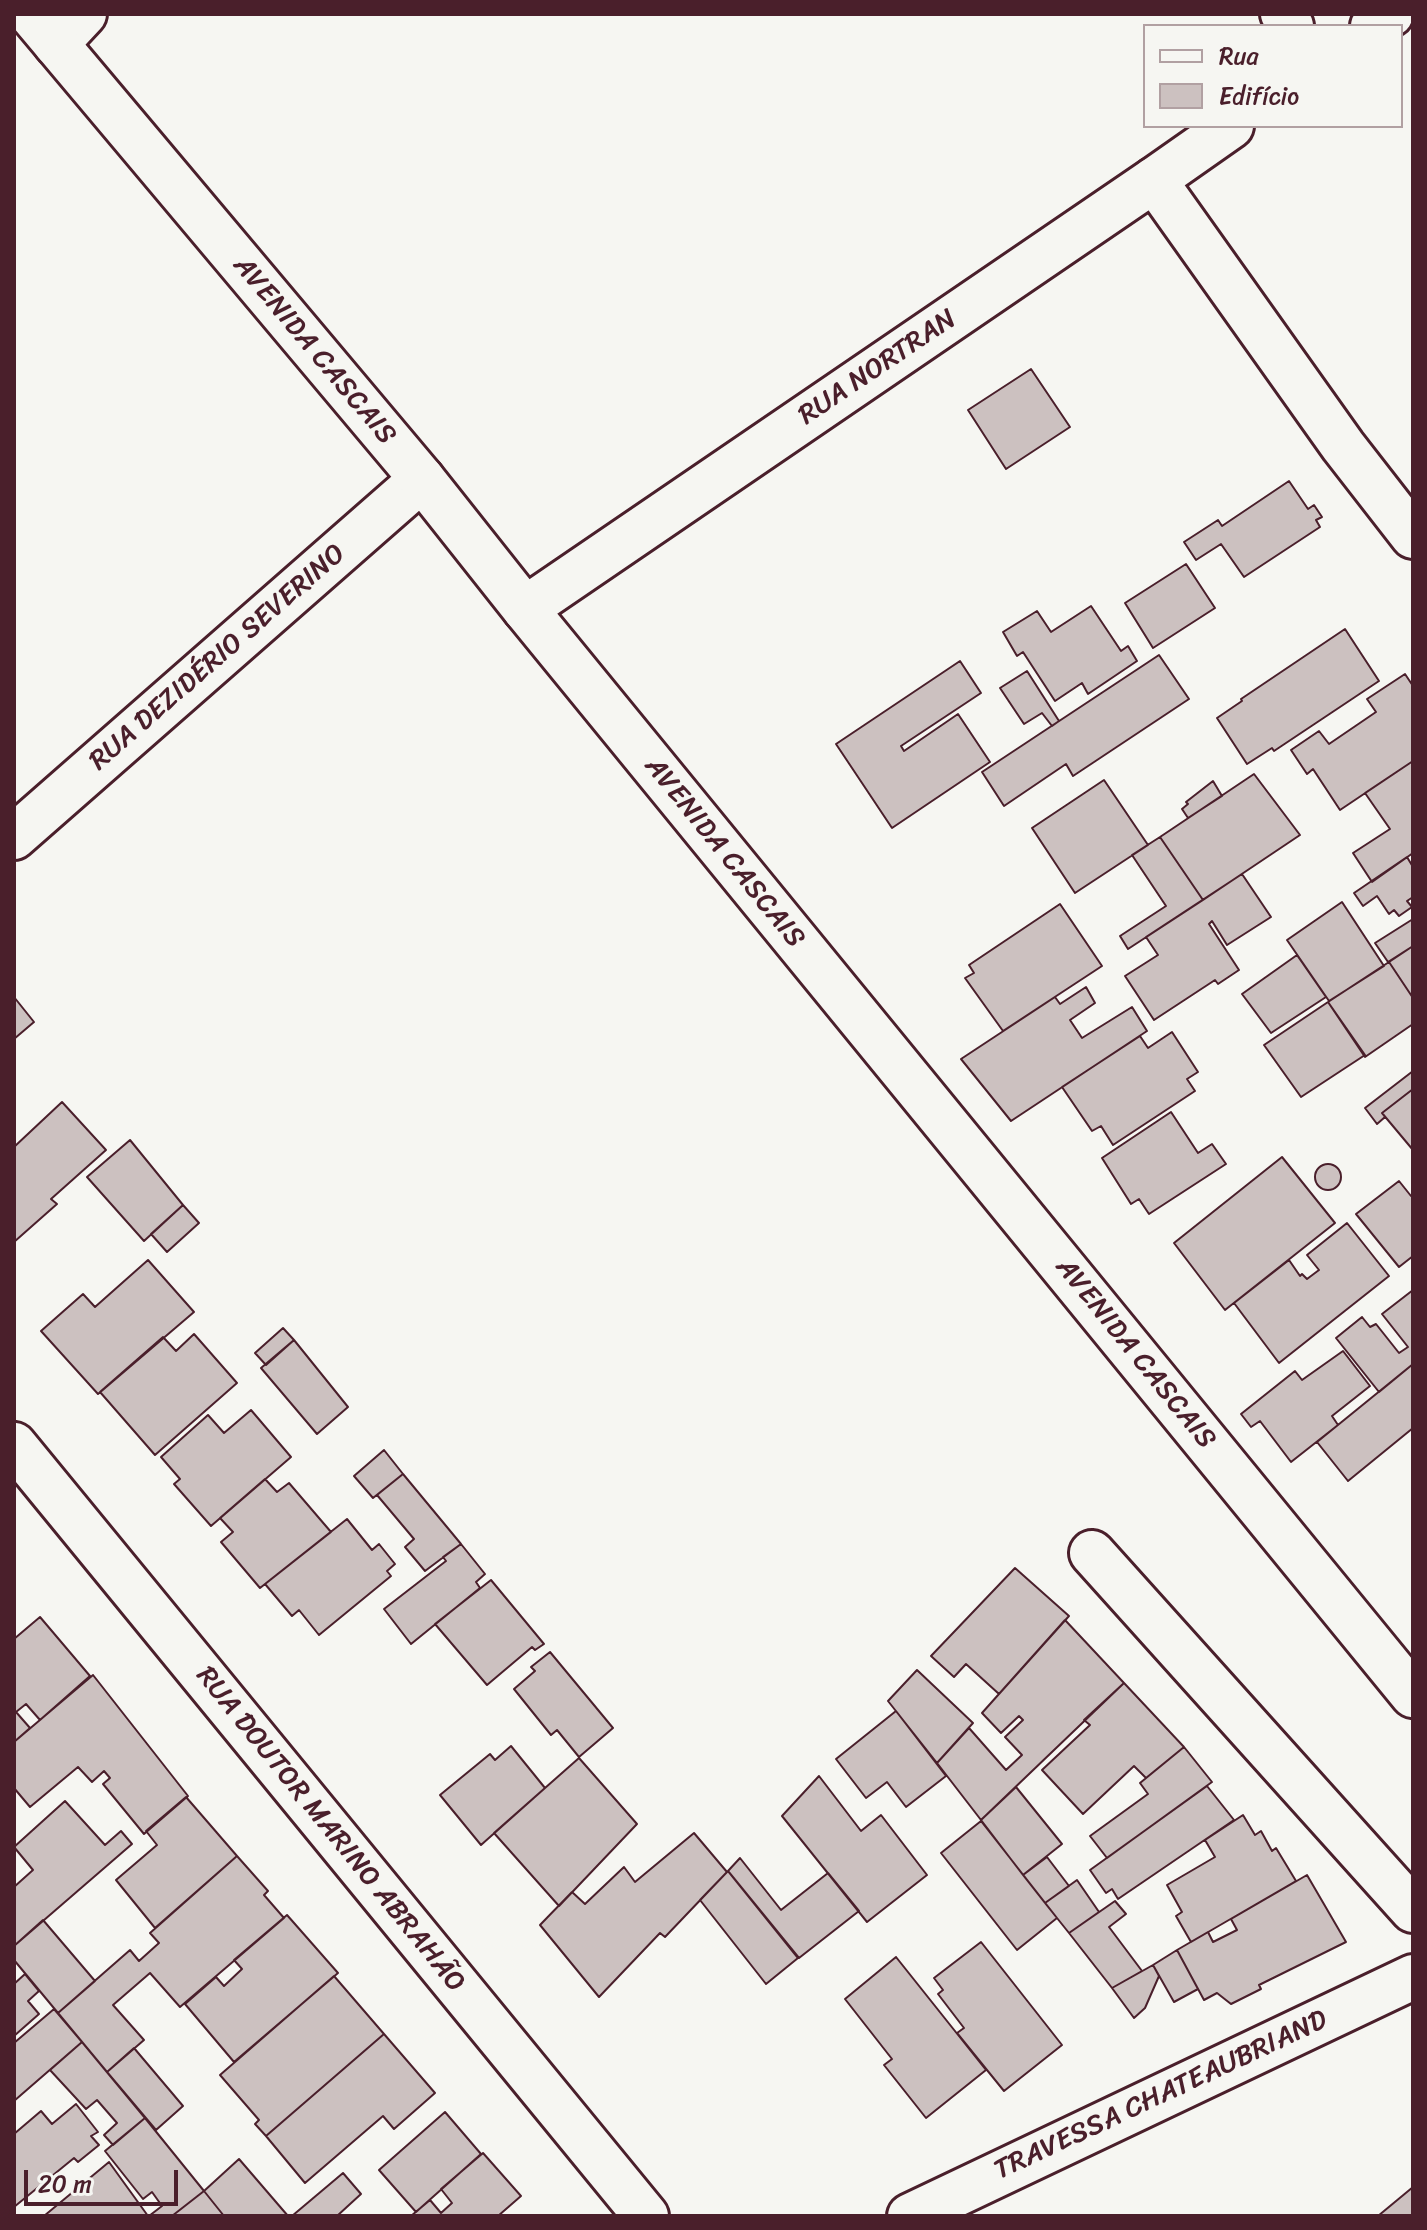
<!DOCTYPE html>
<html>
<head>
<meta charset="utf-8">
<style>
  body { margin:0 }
  #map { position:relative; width:1427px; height:2230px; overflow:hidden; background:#f6f6f2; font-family:Sriracha,sans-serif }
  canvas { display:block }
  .frame { position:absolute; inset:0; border:16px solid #4a1f2b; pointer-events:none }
  .legend { position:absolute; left:1143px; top:24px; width:260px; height:104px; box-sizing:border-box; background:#f6f6f2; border:2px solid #b1a0a2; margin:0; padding:10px 14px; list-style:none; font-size:24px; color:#4a1f2b }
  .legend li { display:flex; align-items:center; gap:16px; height:40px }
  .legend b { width:40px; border:2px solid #b1a0a2 }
  .scale { position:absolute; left:24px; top:2170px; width:154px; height:36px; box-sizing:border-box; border:4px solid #4a1f2b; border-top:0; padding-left:10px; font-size:24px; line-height:28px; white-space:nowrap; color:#4a1f2b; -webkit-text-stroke:6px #f6f6f2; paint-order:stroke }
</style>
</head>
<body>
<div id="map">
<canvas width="1427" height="2230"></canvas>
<div class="frame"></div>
<ul class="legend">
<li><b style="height:10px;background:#f6f6f2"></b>Rua</li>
<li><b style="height:22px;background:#ccc1c0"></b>Edifício</li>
</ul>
<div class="scale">20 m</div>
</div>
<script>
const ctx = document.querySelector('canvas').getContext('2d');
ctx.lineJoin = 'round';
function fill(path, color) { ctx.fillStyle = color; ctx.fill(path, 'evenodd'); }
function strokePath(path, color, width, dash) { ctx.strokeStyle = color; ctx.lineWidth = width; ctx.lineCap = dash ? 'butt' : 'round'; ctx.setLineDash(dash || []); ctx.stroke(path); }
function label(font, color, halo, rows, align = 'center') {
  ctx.font = font + ' Sriracha,sans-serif'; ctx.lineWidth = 6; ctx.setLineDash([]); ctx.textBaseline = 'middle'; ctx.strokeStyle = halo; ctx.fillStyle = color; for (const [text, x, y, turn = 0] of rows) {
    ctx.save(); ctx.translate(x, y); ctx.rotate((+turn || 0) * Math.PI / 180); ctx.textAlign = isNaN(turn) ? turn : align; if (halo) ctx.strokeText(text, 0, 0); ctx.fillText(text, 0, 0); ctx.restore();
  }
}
const building = new Path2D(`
  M1031,369L1070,427L1006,469L968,410Z
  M1289,481L1308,509L1314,505L1322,517L1316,520L1320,527L1244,577L1221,544L1196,560L1184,542L1218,520L1222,526Z
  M1186,564L1215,608L1153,648L1125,603Z
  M1091,606L1121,651L1128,646L1137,661L1088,694L1082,683L1055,701L1023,652L1017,656L1003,632L1037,611L1051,632Z
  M1345,629L1379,681L1274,751L1272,748L1247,764L1217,718L1242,701L1241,699Z
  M1159,655L1189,699L1073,776L1066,764L1004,806L982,772Z
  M960,661L981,693L901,746L904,751L958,714L990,762L892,828L836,744Z
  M1027,671L1059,721L1052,726L1042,713L1024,724L1000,688Z
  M1405,674L1413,686V761L1340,810L1313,769L1307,774L1291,750L1319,731L1329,744L1376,712L1367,699Z
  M1413,761V853L1372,882L1353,853L1390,829L1365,793Z
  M1254,774L1300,835L1203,900L1160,837Z
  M1104,780L1148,845L1075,893L1032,828Z
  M1213,781L1222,796L1188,818L1182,809L1188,804L1186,802Z
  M1160,837L1203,900L1128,949L1120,936L1166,906L1132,855Z
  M1407,857L1413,867V897L1407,901L1412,907L1399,916L1394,910L1389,914L1377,896L1363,906L1354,893Z
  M1242,874L1271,917L1227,945L1212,921L1209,924L1239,970L1218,984L1215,980L1154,1020L1125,976L1158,955L1146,937Z
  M1342,902L1384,966L1329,1001L1287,940Z
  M1060,904L1102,966L1003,1031L965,978L974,973L969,965Z
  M1413,919V946L1388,962L1375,943Z
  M1413,946V998L1389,962Z
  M1297,955L1326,997L1271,1033L1242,994Z
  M1389,962L1413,998V1024L1365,1057L1328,1002Z
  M1086,987L1095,1003L1070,1020L1082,1038L1132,1007L1147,1031L1011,1121L961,1059L1055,997L1060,1004Z
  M14,997L34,1022L14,1039Z
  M1328,1002L1365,1055L1301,1097L1264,1045Z
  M1172,1032L1198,1072L1187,1079L1195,1091L1113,1145L1101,1126L1092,1131L1062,1087L1140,1036L1148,1048Z
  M1413,1071V1089L1382,1113L1385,1117L1377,1124L1365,1108Z
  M1413,1089V1150L1382,1113Z
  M62,1102L106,1150L51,1199L57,1204L14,1242V1147Z
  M1171,1112L1198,1153L1212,1144L1226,1164L1149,1214L1139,1199L1131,1204L1102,1158Z
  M130,1140L183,1205L144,1241L87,1177Z
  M1282,1157L1335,1223L1225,1310L1174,1243Z
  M1315 1177a13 13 0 1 1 26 0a13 13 0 1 1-26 0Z
  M1399,1181L1411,1196L1413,1195V1256L1399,1267L1356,1214Z
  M183,1205L199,1223L167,1252L151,1234Z
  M1347,1223L1389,1276L1279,1363L1234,1303L1289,1260L1300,1276L1302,1274L1307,1279L1319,1270L1307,1255Z
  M148,1260L194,1312L98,1394L41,1331L83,1294L95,1307Z
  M1413,1290V1364L1379,1392L1336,1338L1362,1317L1370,1327L1376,1324L1399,1353L1408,1347L1382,1314Z
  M283,1328L294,1340L266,1365L255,1353Z
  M194,1334L237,1383L155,1455L100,1392L163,1337L176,1351Z
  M294,1340L348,1407L317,1434L261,1368Z
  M1343,1351L1370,1386L1332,1416L1338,1425L1291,1462L1260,1421L1251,1427L1241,1414L1295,1371L1302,1380Z
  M1413,1364V1428L1348,1481L1317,1442Z
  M251,1410L291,1457L211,1526L174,1484L180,1479L161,1457L208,1415L224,1433Z
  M384,1450L403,1474L373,1498L354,1476Z
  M403,1474L461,1544L425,1571L405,1547L414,1539L377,1495Z
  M265,1479L277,1492L289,1483L331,1532L260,1588L221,1542L233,1532L220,1518Z
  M347,1519L372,1550L379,1544L395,1564L387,1571L391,1576L319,1635L299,1610L292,1616L265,1584Z
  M461,1544L485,1574L476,1582L480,1588L411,1644L384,1609L446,1561L443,1557Z
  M1015,1568L1069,1616L999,1694L966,1664L954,1677L931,1656Z
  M491,1580L544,1644L535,1650L532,1647L487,1685L435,1624Z
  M40,1617L90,1676L40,1720L26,1704L16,1712L30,1728L14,1742V1639Z
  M1065,1620L1124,1683L981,1820L937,1763L969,1728L1006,1770L1022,1755L1005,1737L1023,1720L1019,1716L1001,1733L982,1713Z
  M550,1652L613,1728L579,1757L557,1730L551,1735L514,1689L535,1671L531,1667Z
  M917,1670L973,1723L937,1763L888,1701Z
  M93,1675L188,1796L144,1834L103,1784L110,1778L104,1771L92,1782L78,1767L30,1807L14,1788V1742Z
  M1124,1683L1184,1747L1146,1778L1134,1766L1083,1814L1042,1770L1090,1725L1084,1720Z
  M896,1711L946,1776L906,1807L887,1782L866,1798L836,1759Z
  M511,1746L545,1788L481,1845L440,1795L490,1754L495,1760Z
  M1184,1747L1212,1782L1107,1858L1090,1836L1148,1794L1140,1783Z
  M579,1758L637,1824L559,1906L494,1833Z
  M819,1776L861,1831L881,1815L927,1875L867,1922L782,1816Z
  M1207,1786L1234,1820L1118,1899L1112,1889L1106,1893L1090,1870Z
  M1016,1787L1062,1844L1023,1875L981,1820Z
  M186,1797L237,1856L155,1928L116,1880L157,1845L146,1831Z
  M65,1801L105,1845L121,1831L132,1844L14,1946V1887L33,1870L14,1847Z
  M1243,1815L1255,1835L1261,1831L1272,1851L1276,1848L1296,1881L1191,1942L1176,1916L1182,1912L1167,1885L1215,1857L1205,1840Z
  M981,1821L1057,1918L1017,1950L941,1853Z
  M694,1833L727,1872L665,1937L660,1933L599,1997L540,1925L572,1892L585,1904L624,1867L635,1882Z
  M237,1856L268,1891L264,1895L284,1918L180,2007L150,1973L113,2005L144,2040L107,2072L58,2013L130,1950L139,1961L159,1943L150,1933Z
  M1047,1857L1069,1886L1045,1903L1023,1875Z
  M740,1858L781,1910L828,1873L859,1911L799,1958L728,1871Z
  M728,1871L798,1958L766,1984L700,1900Z
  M1307,1875L1346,1942L1259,1985L1261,1989L1231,2004L1217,1993L1204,2000L1177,1950L1208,1932L1213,1942L1237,1930L1231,1919Z
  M1077,1880L1099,1912L1069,1933L1045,1903Z
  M1115,1901L1126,1914L1109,1927L1142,1971L1112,1988L1069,1933Z
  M287,1915L338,1973L234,2062L185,2004L216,1977L224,1986L242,1969L234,1960Z
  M43,1920L95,1981L58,2013L14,1960V1946Z
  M981,1942L1062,2045L1004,2091L957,2033L964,2028L938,1994L943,1990L934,1978Z
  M1177,1950L1198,1989L1174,2002L1153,1965Z
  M896,1957L986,2070L926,2118L884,2065L892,2059L845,1999Z
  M1153,1965L1159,1976L1145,2008L1134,2018L1112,1988Z
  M25,1974L39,1991L28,2001L39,2014L14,2036V1984Z
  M334,1976L384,2034L266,2136L255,2124L259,2120L220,2075Z
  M54,2009L82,2042L14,2101V2043Z
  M384,2034L435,2093L394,2129L383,2116L305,2183L266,2136Z
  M82,2042L145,2118L113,2145L104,2135L117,2123L97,2100L86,2109L50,2070Z
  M134,2048L183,2106L156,2130L107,2072Z
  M76,2104L98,2132L91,2136L99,2145L78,2162L74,2158L14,2207V2134L41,2111L52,2124Z
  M445,2112L481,2154L416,2212L379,2170Z
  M145,2118L204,2191L172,2216H149L162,2206L152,2192L143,2199L105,2151Z
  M483,2153L521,2196L498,2216H411L430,2200L441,2213L452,2203L441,2189Z
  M239,2159L288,2216H224L204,2191Z
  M109,2162L148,2216H44Z
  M343,2173L361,2194L337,2216H292Z
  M1413,2187V2216H1378Z
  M204,2191L224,2216H172Z`);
const street = new Path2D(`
  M1283,14L1291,26
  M1373,26L1391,14
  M56,44L84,14
  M1154,180L1231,126
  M525,609L1413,1695
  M14,837L422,479
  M14,1445L646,2216
  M1092,1553L1413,1910
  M910,2216L1413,1977`);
const secondary = new Path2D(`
  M31,14L422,479L525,609L1154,180L1343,446L1413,536`);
const streetNames = [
  ["AVENIDA CASCAIS",314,351,50],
  ["RUA NORTRAN",878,368,-34],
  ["RUA DEZIDÉRIO SEVERINO",218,658,-41],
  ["AVENIDA CASCAIS",724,853,51],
  ["AVENIDA CASCAIS",1135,1354,51],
  ["RUA DOUTOR MARINO ABRAHÃO",330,1830,51],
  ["TRAVESSA CHATEAUBRIAND",1161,2096,-25]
];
fill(building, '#ccc1c0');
strokePath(building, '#4a1f2b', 2);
strokePath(street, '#4a1f2b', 50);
strokePath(secondary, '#4a1f2b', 50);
strokePath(street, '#f6f6f2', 44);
strokePath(secondary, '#f6f6f2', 44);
label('28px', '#4a1f2b', '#f6f6f2', streetNames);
</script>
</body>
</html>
